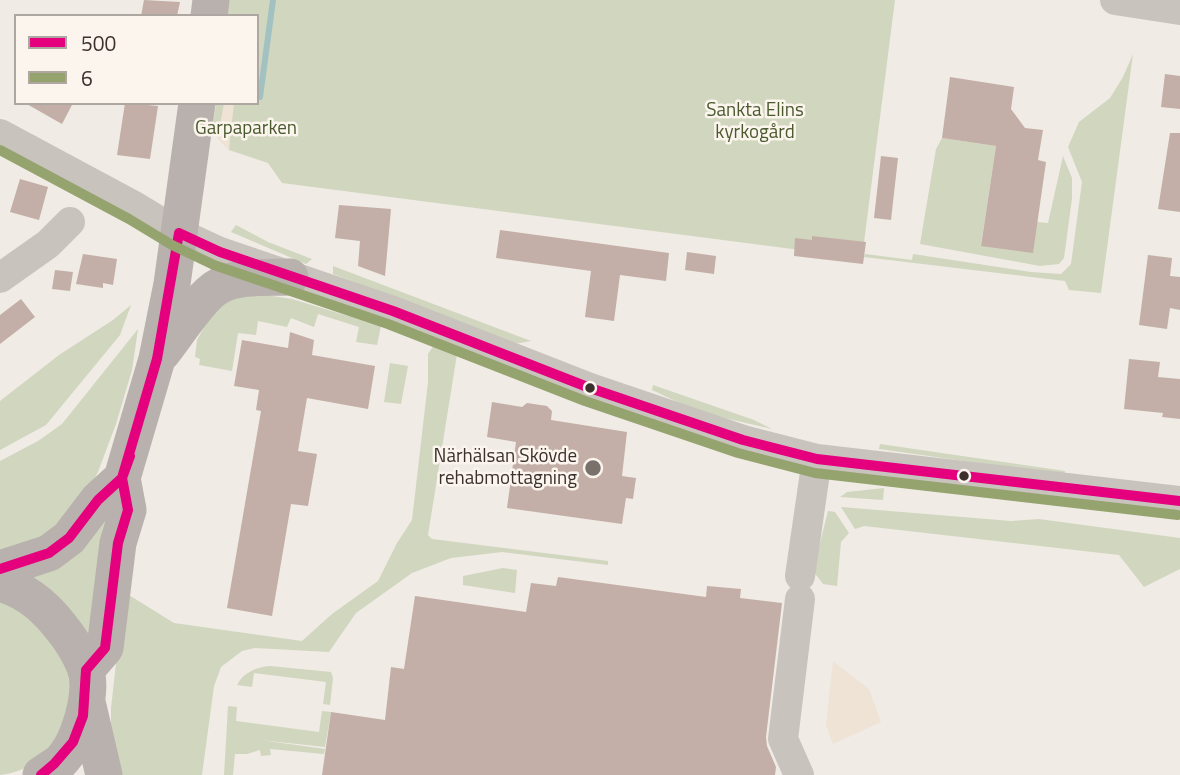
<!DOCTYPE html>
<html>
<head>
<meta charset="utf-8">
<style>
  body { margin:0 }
  #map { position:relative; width:1180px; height:775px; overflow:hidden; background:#f0ebe5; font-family:"Titillium Web",sans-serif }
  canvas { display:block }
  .legend { position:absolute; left:14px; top:14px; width:245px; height:91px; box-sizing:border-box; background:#fbf5ee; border:2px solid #aea6a0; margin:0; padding:9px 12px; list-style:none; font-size:21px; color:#3b302b }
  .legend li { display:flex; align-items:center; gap:14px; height:35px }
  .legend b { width:35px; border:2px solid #aea6a0 }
</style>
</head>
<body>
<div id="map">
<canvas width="1180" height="775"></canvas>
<ul class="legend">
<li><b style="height:9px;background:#e5007d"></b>500</li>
<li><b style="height:9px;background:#95a36e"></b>6</li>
</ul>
</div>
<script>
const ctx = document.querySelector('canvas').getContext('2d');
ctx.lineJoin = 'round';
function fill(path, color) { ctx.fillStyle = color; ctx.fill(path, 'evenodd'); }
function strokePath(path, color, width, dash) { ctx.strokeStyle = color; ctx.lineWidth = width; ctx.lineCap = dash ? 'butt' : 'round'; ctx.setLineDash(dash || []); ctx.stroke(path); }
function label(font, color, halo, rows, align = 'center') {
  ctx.font = font + ' "Titillium Web",sans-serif'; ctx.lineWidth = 5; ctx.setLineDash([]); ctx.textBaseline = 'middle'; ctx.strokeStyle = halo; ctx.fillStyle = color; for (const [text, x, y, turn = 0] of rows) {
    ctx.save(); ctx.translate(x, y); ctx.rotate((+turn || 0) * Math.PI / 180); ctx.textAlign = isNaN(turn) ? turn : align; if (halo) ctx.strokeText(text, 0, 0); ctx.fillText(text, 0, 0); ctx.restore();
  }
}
const green = new Path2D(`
  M229,0H895L862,258L282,183L268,163L229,150L212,132L216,103H257V16H227Z
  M1133,54L1101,293L1069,290L1065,281L864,257L865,254L912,260L913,254L1031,272L1061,274L1071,264L1082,182L1068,147L1079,122L1110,98L1123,77Z
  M942,138L996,146L981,245L1037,222L1048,223L1063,156L1072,178V198L1064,258L1059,264L1040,266L920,244L936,149Z
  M236,225L268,242L312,259L306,264L231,232Z
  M333,266L531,341L514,344L333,274Z
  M266,295L292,299L381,326L377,345L356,342L359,327L318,314L314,327L291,318L287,327L258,321L256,335L238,333L232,371L199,365L200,359L195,357L197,340L213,311L232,296Z
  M131,305L120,335L46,425L0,450V401L59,355L113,320Z
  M138,329L132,370L116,424L98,472L81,504L49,537L0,552V461L38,441L62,424Z
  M434,345L457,354L428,535L432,539L608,561V565L502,552L451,558L412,573L356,613L329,652L255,648L242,651L221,667L214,686L202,775H118L111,738V708L124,592L174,623L302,641L332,614L378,581L397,543L412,520L428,382V354Z
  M390,363L408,366L401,404L384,402Z
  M653,385L754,420L772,429L699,412L652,390Z
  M880,444L1065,471L1064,475L879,449Z
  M884,488L883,500L840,497L847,492Z
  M110,505L94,648L28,573Z
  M841,507L1011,521L1039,519L1180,538V569L1144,587L1119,555L864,526L855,529Z
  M828,511L835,512L849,533L841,542L837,586L823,584L813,571Z
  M503,568L517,570L515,593L463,585V576Z
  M0,597C8,600 18,603 24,609C34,617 59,649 65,660C68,666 68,675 69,681C76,724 45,771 0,775Z
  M270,666L331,672L333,678L330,705L323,704L326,682L254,673L252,687L237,685C243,673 256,667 270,666Z
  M228,706L237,707L236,721L319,732L322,711L331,712L325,747L260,740L325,749L324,754L270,749L271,755L261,756L260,750L247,754H235L233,775H224Z`);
const plaza = new Path2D(`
  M224,103H234L229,150L212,132L219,131Z
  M833,661L869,689L881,722L833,744L826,725Z`);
const stream = new Path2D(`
  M260,97L273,0`);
const building = new Path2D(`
  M144,0L180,2L177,16H141Z
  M1165,74L1180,76V109L1161,107Z
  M950,77L1014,87L1011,109L1025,128L1043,130L1038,160L1046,162L1033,253L981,246L996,146L942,138Z
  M25,103H73L62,124Z
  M125,103L158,106L150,159L117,155Z
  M1170,133H1180V212L1158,209Z
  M881,156L898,158L891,220L874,218Z
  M20,179L48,187L39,220L10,212Z
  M339,205L391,209L385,276L358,266L360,241L335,238Z
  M500,230L669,253L666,281L620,275L614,321L585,317L591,271L496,258Z
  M812,236L866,242L863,264L794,256L795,238L812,240Z
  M687,252L716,256L714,274L685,270Z
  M83,254L117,259L113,285L103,283V288L76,284Z
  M1148,255L1172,258L1170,276L1180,277V310L1170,308L1167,329L1139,325Z
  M55,270L73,272L70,291L52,289Z
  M21,299L35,317L0,344V315Z
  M290,332L314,340L312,355L375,366L368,409L307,398L298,451L317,454L308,506L291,504L272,616L227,608L261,411L256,410L259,390L234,386L242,340L288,348Z
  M1129,359L1160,362L1158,377L1180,379V419L1162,417L1163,413L1124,409Z
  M492,402L522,407L527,403L547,406L552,411L551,420L627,432L622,476L636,478L633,499L626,498L622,524L507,508L516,442L487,437Z
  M558,577L706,597L707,586L741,589L740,598L782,603L766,737L767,746L776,767L775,775H322L331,712L385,720L391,667L404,669L415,596L526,612L531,583L556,586Z`);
const minor = new Path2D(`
  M1115,0L1180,10
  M0,134L136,207L179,233L220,252L393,311L590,388L743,440L817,459L1180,501
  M0,278L48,244L70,222
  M800,576L817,459
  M799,775L783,739L800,599`);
const major = new Path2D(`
  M209,16L211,0
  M162,353C176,336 201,295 219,286C239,275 268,278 290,277
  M0,569L49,553L69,538L98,500L122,478
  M0,583C25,590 44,605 60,626C70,638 79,652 85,667C94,693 79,744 59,763C53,767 47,771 41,775
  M86,670L105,648L118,543L128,510L122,478L157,359L172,284L197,103
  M87,702L104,775`);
const bus1 = new Path2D(`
  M179,233L220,252L393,311L590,388L743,440L817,459L1180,501
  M0,569L49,553L69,538L98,500L122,478L130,456
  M41,775L54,764L73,742L83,716L86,670L105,648L118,543L128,510L122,478L157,359L179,233`);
const bus2 = new Path2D(`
  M0,150L129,219L172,245L214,265L388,324L585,401L738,453L815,473L1178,515`);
const markers = [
  [590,388,6,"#3b302b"],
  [593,468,9,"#7a716c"],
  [964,476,6,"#3b302b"]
];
const parkNames = [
  ["Sankta Elins",755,111],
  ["kyrkogård",755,133],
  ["Garpaparken",246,129]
];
const poiNames = [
  ["Närhälsan Skövde",577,457],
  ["rehabmottagning",577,479]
];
fill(green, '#d1d6bf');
fill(plaza, '#eee3d5');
strokePath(stream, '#a1c2c1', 6);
fill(building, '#c3afa7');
strokePath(minor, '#c9c3be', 30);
strokePath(major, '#b8b1ad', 37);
strokePath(bus1, '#e5007d', 10);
strokePath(bus2, '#95a36e', 10);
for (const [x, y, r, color] of markers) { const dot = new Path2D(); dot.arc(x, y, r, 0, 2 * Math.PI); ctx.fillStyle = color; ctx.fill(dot); strokePath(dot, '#fbf5ee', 2.5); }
label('19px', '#4a5a2e', '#fbf5ee', parkNames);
label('19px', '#3b302b', '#fbf5ee', poiNames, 'right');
</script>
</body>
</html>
